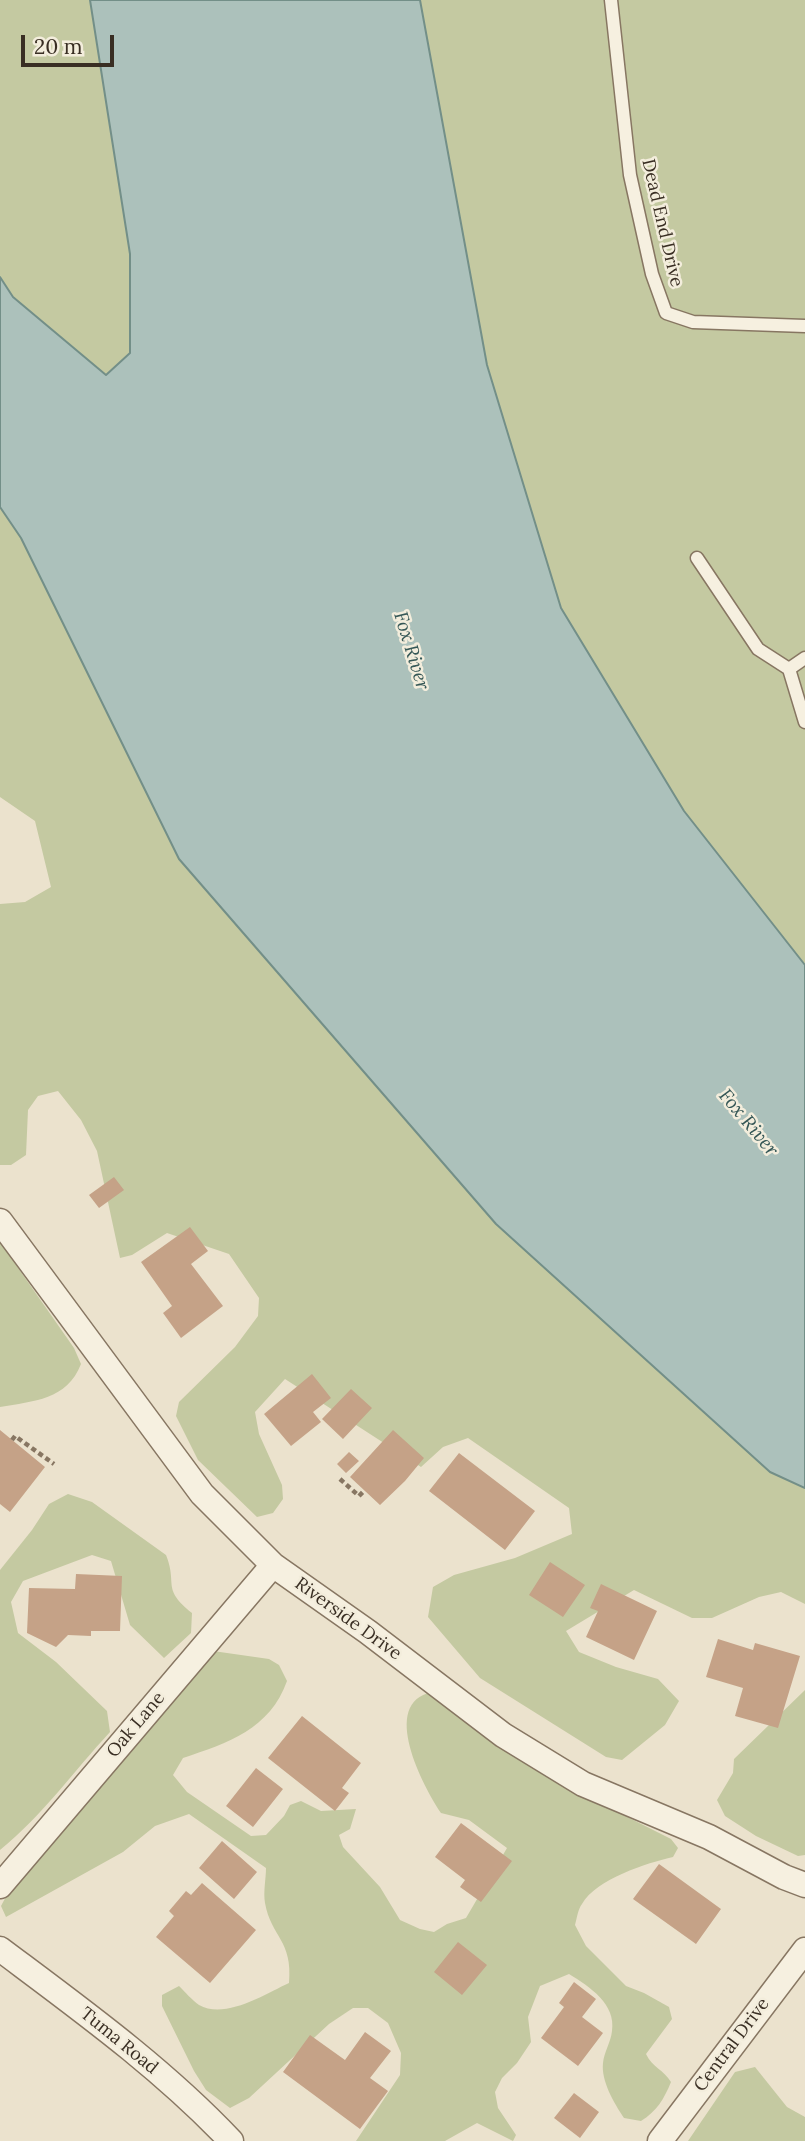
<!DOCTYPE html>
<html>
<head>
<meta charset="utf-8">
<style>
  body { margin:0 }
  #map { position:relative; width:805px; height:2141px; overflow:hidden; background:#ebe2cd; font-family:Lora,serif }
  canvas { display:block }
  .scale { position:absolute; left:21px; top:35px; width:93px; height:32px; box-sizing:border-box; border:4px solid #392e23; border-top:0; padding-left:9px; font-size:21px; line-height:24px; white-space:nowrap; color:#392e23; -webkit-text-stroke:5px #f3eddc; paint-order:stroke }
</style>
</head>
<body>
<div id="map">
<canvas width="805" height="2141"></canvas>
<div class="scale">20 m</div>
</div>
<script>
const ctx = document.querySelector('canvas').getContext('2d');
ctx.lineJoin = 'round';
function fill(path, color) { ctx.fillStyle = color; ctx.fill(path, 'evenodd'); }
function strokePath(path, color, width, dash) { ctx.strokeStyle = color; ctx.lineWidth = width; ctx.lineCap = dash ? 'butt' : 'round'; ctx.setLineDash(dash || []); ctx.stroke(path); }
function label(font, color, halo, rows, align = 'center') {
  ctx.font = font + ' Lora,serif'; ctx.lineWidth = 5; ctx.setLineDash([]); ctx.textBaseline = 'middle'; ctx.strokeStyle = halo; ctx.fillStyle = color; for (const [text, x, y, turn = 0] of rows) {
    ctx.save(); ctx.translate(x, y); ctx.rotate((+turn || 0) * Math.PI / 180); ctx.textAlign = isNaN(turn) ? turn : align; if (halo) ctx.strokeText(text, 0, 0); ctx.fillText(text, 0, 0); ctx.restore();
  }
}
const green = new Path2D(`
  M0,0H90L130,254V353L106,375L13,297L0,277Z
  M420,0H805V965L684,811L561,608L487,365Z
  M0,507L496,1224L770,1472L805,1488V1604L781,1592L759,1597L712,1618H692L634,1590L566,1631L579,1652L616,1667L658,1679L679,1701L665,1725L622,1760L606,1757L480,1678L428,1617L433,1587L454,1575L515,1558L572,1534L569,1508L468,1438L443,1447L421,1467L285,1379L255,1412L259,1434L282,1485L283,1499L273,1513L257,1517L198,1460L176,1416L179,1402L235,1347L258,1316L259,1298L229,1254L167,1233L132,1255L120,1258L97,1151L81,1120L58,1091L38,1096L28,1110L26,1155L11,1165H0V904L25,902L51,887L35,821L0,797Z
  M0,1242L74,1348L81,1364C67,1400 34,1401 0,1407Z
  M68,1494L92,1502L166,1555C178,1585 161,1588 192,1613L191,1633L164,1658L130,1625L111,1561L92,1555L23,1581L11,1602L18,1633L56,1662L107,1711L110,1732C74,1771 42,1816 0,1850V1570L32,1530L49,1504Z
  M213,1651L269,1659L279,1665L287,1681C270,1729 228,1743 183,1758L173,1775L187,1792L251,1836L266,1835L284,1816L290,1805L301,1801L321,1811L356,1809L350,1829L339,1835L343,1847L380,1887L400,1920L420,1929L434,1932L447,1924L466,1918L507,1848L469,1820L441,1813C423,1786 379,1703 432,1692L556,1781L671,1839L678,1848L673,1857C647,1863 596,1879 582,1904C578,1909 577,1918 575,1925L586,1946L626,1986L644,1993L669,2007L672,2019L646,2054C652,2067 664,2070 671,2082C664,2099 657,2111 641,2121L624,2118C614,2103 601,2081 603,2063C604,2052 611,2042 612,2031C616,2004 590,1987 569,1974L540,1986L528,2017L531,2042L517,2063L502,2078L495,2092L498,2108L516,2135L513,2141L477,2123L445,2141H356L400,2075L401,2053L388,2023L368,2008H353L329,2024L249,2098L230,2108L206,2090L194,2071L162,2006V1995L179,1986C185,1992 192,2000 199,2005C225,2020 265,1994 289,1983C293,1940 271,1937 265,1903C263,1892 266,1879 266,1868L189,1814L155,1826L123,1852L6,1917L1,1906L9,1891Z
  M805,1690V1855L798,1856L756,1836L725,1816L717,1800L733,1773L734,1759Z
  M755,2067L787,2107L805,2117V2141H688L735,2072Z`);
const water = new Path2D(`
  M90,0H420L487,365L561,608L684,811L805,965V1488L770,1472L496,1224L179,859L21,538L0,507V277L13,297L106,375L130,353V254Z`);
const building = new Path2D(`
  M114,1177L124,1190L99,1208L89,1195Z
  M190,1227L208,1251L191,1264L223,1306L181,1338L163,1313L172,1306L141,1262Z
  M312,1374L331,1398L313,1412L321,1422L291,1446L264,1414Z
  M351,1389L372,1408L343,1439L322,1419Z
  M0,1430L45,1467L10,1512L0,1504Z
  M393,1430L424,1458L405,1481L380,1505L350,1477Z
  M349,1452L359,1461L346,1473L337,1464Z
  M459,1453L535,1511L505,1550L429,1491Z
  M550,1562L585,1585L563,1617L529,1595Z
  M76,1574L122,1576L120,1631H91V1636L68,1635L56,1647L27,1633L29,1588L75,1589Z
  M601,1584L657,1611L634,1660L586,1637L598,1611L590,1608Z
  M718,1639L753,1650L755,1643L800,1656L778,1728L735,1716L743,1688L706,1677Z
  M302,1716L361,1763L342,1788L349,1793L335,1811L268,1758Z
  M256,1768L283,1789L253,1827L226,1806Z
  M461,1823L512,1861L481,1902L460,1887L465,1880L435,1857Z
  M222,1841L257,1872L234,1899L199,1868Z
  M659,1864L721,1909L696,1944L633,1899Z
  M202,1883L256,1930L210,1983L156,1937L174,1916L169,1911L186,1891L191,1895Z
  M458,1942L487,1965L462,1995L434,1972Z
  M574,1982L596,1999L582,2017L603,2033L578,2066L541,2038L564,2007L559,2003Z
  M365,2032L391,2051L370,2078L388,2091L360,2129L283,2072L310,2035L345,2060Z
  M574,2093L599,2112L580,2138L554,2118Z`);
const path = new Path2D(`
  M12,1440L15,1436L54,1464
  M340,1479L359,1496L364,1491`);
const service = new Path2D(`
  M611,0L630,175L652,274L666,313L693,322L805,326
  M697,558L758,649L789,669L805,658
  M789,669L805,722`);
const minor = new Path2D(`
  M0,1221L202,1494L273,1565L368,1632L503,1735L583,1784L709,1837L784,1877L805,1885
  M0,1886L273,1565
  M0,1949C80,2009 162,2068 231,2141
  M660,2141L805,1950`);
const streetNames = [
  ["Dead End Drive",662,223,77],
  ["Riverside Drive",348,1619,36],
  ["Oak Lane",136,1725,-50],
  ["Tuma Road",119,2041,39],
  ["Central Drive",732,2045,-53]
];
const waterNames = [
  ["Fox River",411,651,73],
  ["Fox River",748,1123,50]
];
fill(green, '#c4c9a1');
fill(water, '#acc1bb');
strokePath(water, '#738f88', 2);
fill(building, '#c5a287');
strokePath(service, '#877662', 15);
strokePath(minor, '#877662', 27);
strokePath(path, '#877662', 4.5, [5, 3.5]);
strokePath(service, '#f6f0e0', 12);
strokePath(minor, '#f6f0e0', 24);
label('18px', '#392e23', '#f3eddc', streetNames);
label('italic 19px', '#355756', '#f3eddc', waterNames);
</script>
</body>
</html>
